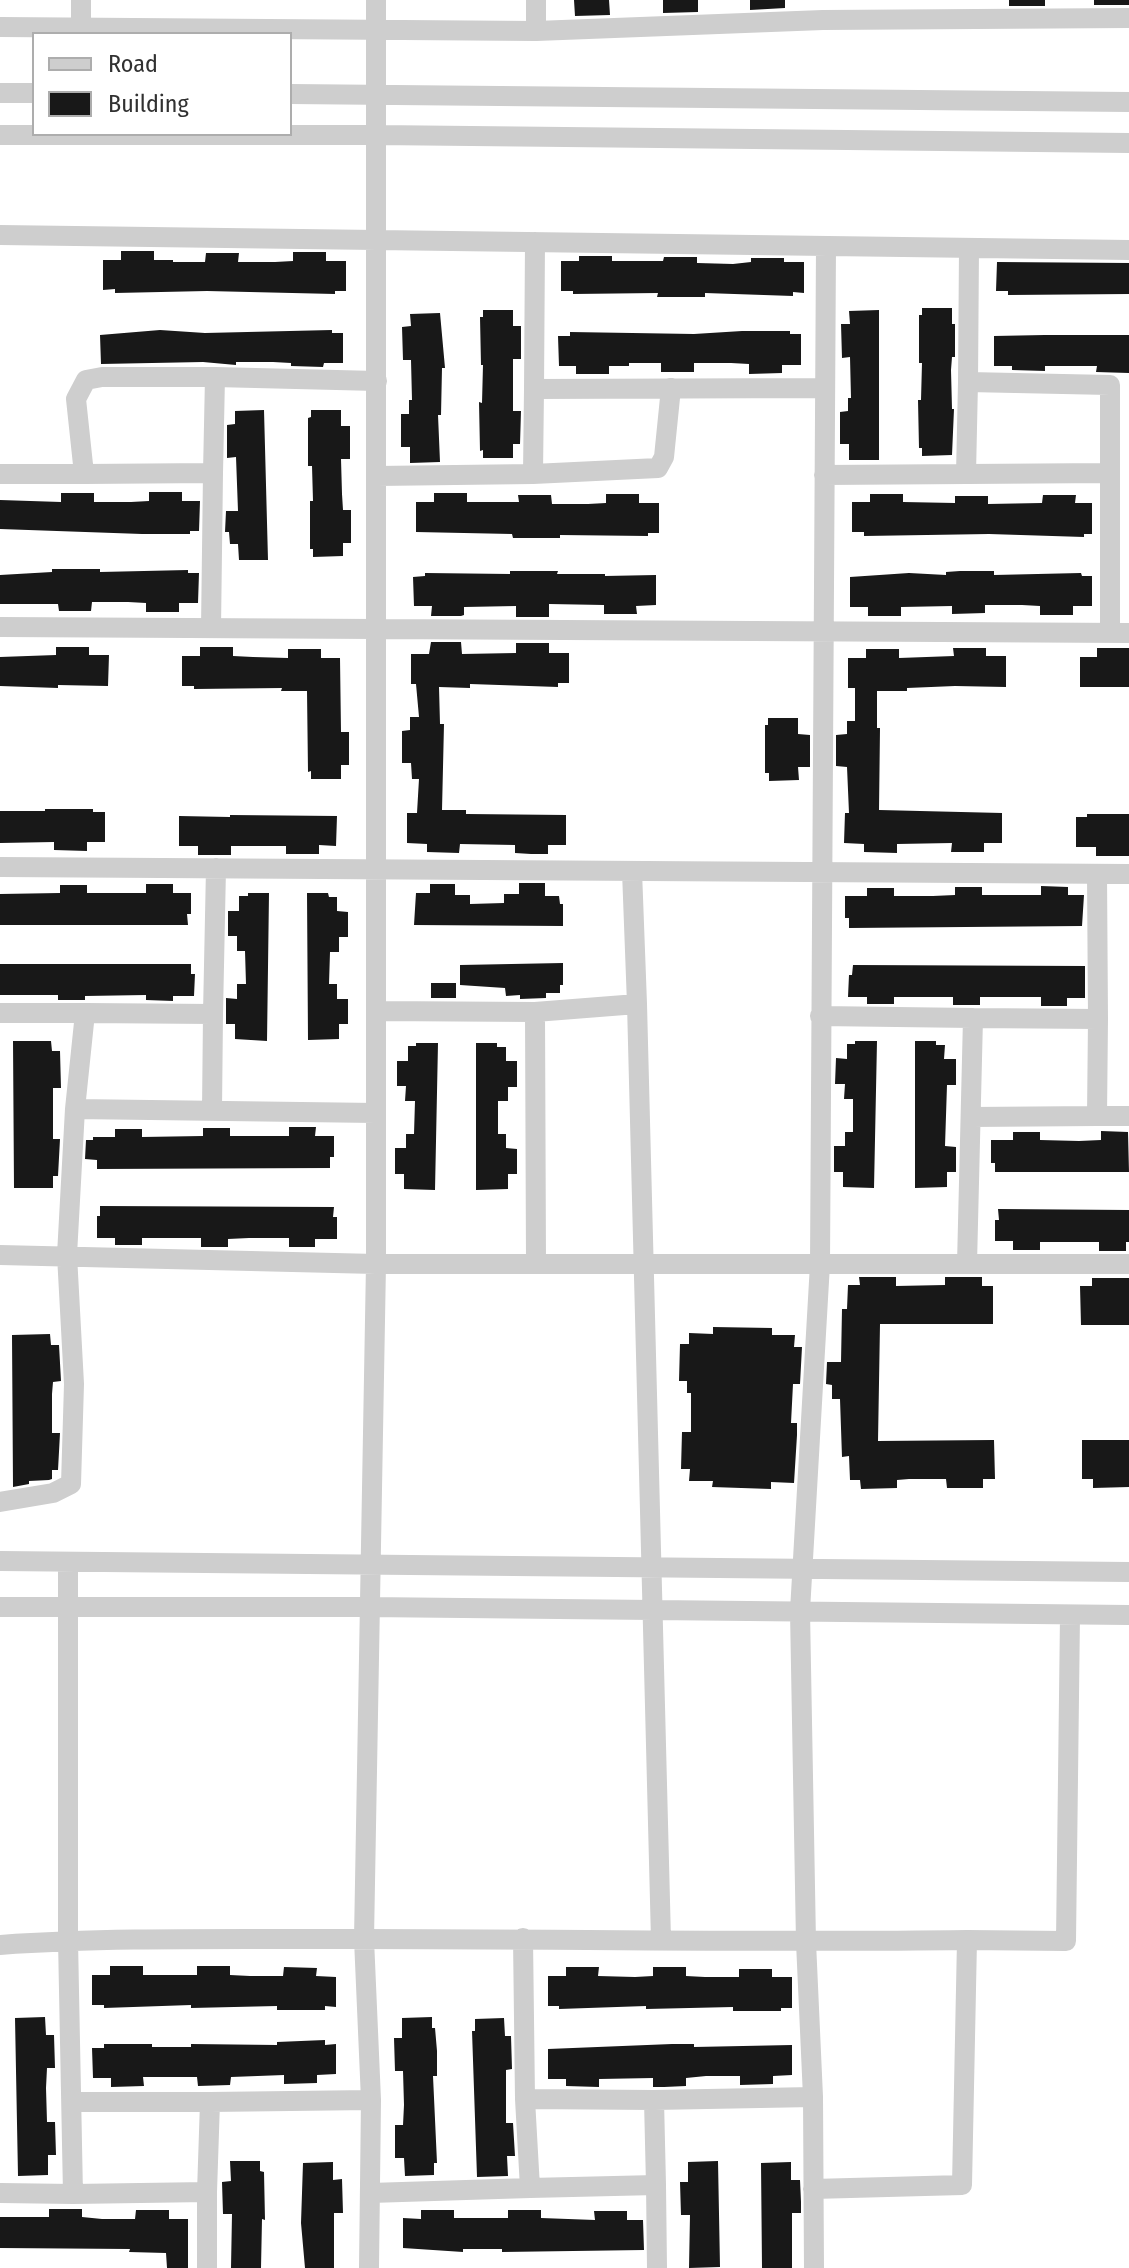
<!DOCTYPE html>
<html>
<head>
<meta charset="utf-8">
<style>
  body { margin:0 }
  #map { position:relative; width:1129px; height:2268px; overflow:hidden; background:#fff; font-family:"Fira Sans Condensed",sans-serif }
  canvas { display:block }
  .legend { position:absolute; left:32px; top:32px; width:260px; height:104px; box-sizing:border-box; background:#fff; border:2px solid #adadad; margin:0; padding:10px 14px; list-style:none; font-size:24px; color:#313131 }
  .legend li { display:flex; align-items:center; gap:16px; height:40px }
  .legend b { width:40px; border:2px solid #adadad }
</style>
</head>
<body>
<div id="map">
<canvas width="1129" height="2268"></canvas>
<ul class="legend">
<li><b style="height:10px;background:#cecece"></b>Road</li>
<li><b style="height:22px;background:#181818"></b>Building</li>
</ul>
</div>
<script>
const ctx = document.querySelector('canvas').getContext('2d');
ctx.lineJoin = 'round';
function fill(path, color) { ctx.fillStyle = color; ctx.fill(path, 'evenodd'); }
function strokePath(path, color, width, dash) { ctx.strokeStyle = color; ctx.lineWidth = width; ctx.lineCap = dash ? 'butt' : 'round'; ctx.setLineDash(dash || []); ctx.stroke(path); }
const building = new Path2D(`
  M574,0H609L610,15L575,16Z
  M663,0H698V12L663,13Z
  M750,0H785V8L750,10Z
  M1009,0H1045V6H1009Z
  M1094,0H1129V5H1094Z
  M121,251H154V260H173V262H205L206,253H239L238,262H275L293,261V252H326V261H346V291H335V294L207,291L115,293V289L103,290V260H121Z
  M579,256H612V261H663L664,257H697V263L733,264L751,262V258H784V262H804V293L793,292V296L705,293V297H657L658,293L573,294V291H561V261H579Z
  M997,262L1129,263V294L1008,295V291H996Z
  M922,308H952V324H955V357H952L951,370L952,409H954L952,455L922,456V448H919L918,400H921L922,363H919V315H922Z
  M483,310H513V326H521V359H513V411H521L520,444H513V458H483V450L480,451L479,402L482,403L483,365H481L480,317H483Z
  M879,310V460H849V444H840V412L848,411V398H851L850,357L842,358L841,324H850L849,311Z
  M440,313L445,368H442L441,415H438L440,462L410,463V447H401V414H409V400H412L411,360H403L402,327L411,326L410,314Z
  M160,330L205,333L332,330V333H343V363H324L323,367L291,366V363L273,362H236V365L203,362L101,364L100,335Z
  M742,331H790V334H801V365H782V373L749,374V364L731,363H694V372H661V363H629V366H609V374H576V366H559L558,336H570V332L694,334Z
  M1045,335H1129V373L1096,372L1097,366H1045V371L1012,370V366H994V336Z
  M264,410L268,560H239L238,544H230L229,532H225L226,511H238L236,457L227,458V425L235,424V411Z
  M311,410H341V426H350V459H341L342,494L343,510H351V543H343V556L313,557V549H310V501H313L312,466H308V418L311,417Z
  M149,492H182V501H200L199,531H190V534H142L0,529V500L61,502V493H94V502H131L149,501Z
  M434,493H467V502H519L518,495H551L552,504H588L606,503V494H639V503H659V533H648V536L560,535V538H513L512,534L416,532V502H434Z
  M870,494H903V502L955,503V496H988V504L1042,503L1043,495H1076L1075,503H1092V534H1084V537L989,534L864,536V532H852V502H870Z
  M52,569H100V572L188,570V573H199L198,603H179V612H146V603L128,602H92L91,611H59L58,604H0V575L52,572Z
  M510,571H558L557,574H605V576L656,575V605L636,606L637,614H604V605L549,604V617H516V606L464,607V615L461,616H431L432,606H414L413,577L425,576V573L510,574Z
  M960,571H994V575L1081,573L1082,576H1092V606H1073V615H1040V606L1022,605H985V613L952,614V606L901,607V616H868V607H850V577L909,573L946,575V572Z
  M431,642H461L462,654L516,653V643H549V653H569V683H558V687L470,684V688L439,687L440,724H444L442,810H466V814L566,815V845H548V854H531L515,853V845L460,844L459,853L427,852V844L407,843V813H417L419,779H412L411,763H402V731L410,730V717H419L416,684H411V654H429Z
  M56,647H89V655H109L108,686L58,685V688L0,686V657L56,655Z
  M200,647H233V656L253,657L288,658V649H321V658H340L341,732H349V765H341V779H311V771L308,772L307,691H281L282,688L194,689V686H182V656H200Z
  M953,648H986V656H1006V687L955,686L907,688V691H877V728H880L879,810L1002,813V843H984V852H951L952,843L897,844V853L864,852V844L844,843L845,813H849L847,767L836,766V735L847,734V721H855V688H848V658H866V649H899V658L954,656Z
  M1097,648H1129V687H1080V657H1097Z
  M768,718H798V734L810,735V767H798L799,780L769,781V773H765V725H768Z
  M45,809H93V812H105V842H87V851L54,850V842L0,843V811H45Z
  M1087,814H1129V856H1096V847H1076V817H1087Z
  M230,815L337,816L336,846L319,845V854H286V846H231V855H198V846H179V816L230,817Z
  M519,883H545V896H559L560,904H563V926L414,925L416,893H430V884H455V895H470V904L504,903V894H519Z
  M146,884H173V893H191V914H187L188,925H0V894L60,893V885H87V893H146Z
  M1041,886L1068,887V895H1084L1082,926L849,928V918H845V896H867V888H894V896H933L955,895V887H982V895H1041Z
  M248,893H269L267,1041L235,1039V1024H226V998L237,999V984H246L245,951H237V936H228V911H239V896H248Z
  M307,893H328L329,897H337V911L348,912V937H339V952H330L329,984H337V999H348V1024H339V1039L308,1040Z
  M563,963V985H560V993H546V998L520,999V995L506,996L505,988L460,985V965Z
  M0,964H191V974H195L194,996H173V1001L146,1000V995L85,996V1000H58V995H0Z
  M853,965L1085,966V998H1067V1006H1041V997H980V1005H953V997H894V1004H867V997H848L849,975H852Z
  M431,983H456V998H431Z
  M13,1041H51L52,1051H60L61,1088H53V1139H60L58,1176H53V1188H14Z
  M855,1041H877L874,1188L843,1187V1172H834V1146H845V1132H853V1099H844L845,1084H835L836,1058L847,1059V1044H855Z
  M915,1041H936V1045H945L944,1059H956V1085H947L945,1146L956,1147V1172H947V1187L915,1188Z
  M416,1043H438L435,1190L404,1189V1174H395V1148H406V1134H414L415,1101H405L406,1086H397V1061H408V1046H416Z
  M476,1043H497V1047H506V1061H517V1087H508V1101H498V1134H506V1148L517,1149V1174H508V1189L476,1190Z
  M289,1127H316L315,1136H334V1157H330V1168L97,1169V1160L85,1159L86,1140H93V1137H115V1129H142V1137L203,1136V1128H230V1136H289Z
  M1101,1131L1128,1132L1129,1172H995V1163H991V1140H1013V1132H1040V1140L1079,1141L1101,1140Z
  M100,1206L334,1207L333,1217H337V1239H315V1247H289V1238H249L228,1239V1247H201V1238H142V1245H115V1238H97V1216H100Z
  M998,1209L1129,1210V1242H1126V1251H1099V1242H1040V1250H1013V1241H995V1220H999Z
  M859,1277H896V1286L945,1285V1277H982V1286H993V1324H880L878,1441L994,1440L995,1479H983V1488H947L946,1479H909L897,1480V1488L861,1489L860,1480H850L849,1456L842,1457L840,1399H832V1385L826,1384L827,1362H841L842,1309H847L848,1285H860Z
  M1092,1278H1129V1325H1081L1080,1286H1092Z
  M713,1327L772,1328V1335H795L794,1347H802L800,1384H793L791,1423H797V1435L794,1483L771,1482V1489L712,1487L713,1481H689L690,1469H681L682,1432H691V1393H687V1381H679L680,1344H689V1333L713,1334Z
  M50,1334L51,1345H59L61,1381L53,1382L52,1394V1433H60L58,1470H52V1479L49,1480L29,1481V1484L13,1487L12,1335Z
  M1082,1440H1129V1487L1093,1488V1479H1082Z
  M110,1966H143V1975H197V1966H230V1975L250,1976H283L284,1967L317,1968L316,1976L336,1977V2007L325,2006V2010H277V2006L191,2008V2005L104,2008V2005H92V1975H110Z
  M566,1967H599L598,1976L635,1977L653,1976V1967H686V1976L705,1977H739V1969H772V1977H792V2008H781V2011H733V2007L646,2009V2006L559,2009V2006H548V1976H566Z
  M45,2017L46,2035H54L55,2068H47L46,2088L47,2122H55L56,2155H48V2175L18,2176L15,2018Z
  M432,2017V2028H435L437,2051V2076H433L437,2163H434V2175L405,2176L404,2158H395V2125H403L404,2105L403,2071H395L394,2038H402V2018Z
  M504,2018L505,2036H511L512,2069L506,2070V2123H513L515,2156H507L508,2176L477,2177L472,2031H475V2019Z
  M325,2040V2045L336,2044V2074L317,2075V2083L284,2084V2075L231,2077L230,2085L198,2086L197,2077H143L144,2086L111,2087V2078H93L92,2048H104V2044H152V2047H191V2044L277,2045V2042Z
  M672,2044H694V2047L792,2045V2075L773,2076V2084L740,2085V2076H706L686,2078V2086L664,2087H653V2078L599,2079V2087L566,2086V2079H548V2049Z
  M230,2161H260V2171L264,2172L265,2220L262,2219L261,2268H231L232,2214H223L222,2182L231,2181Z
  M718,2161L720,2267L689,2268L690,2215H681L680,2182H688V2162Z
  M333,2162V2180L342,2179L343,2213H334V2268H305L301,2223L303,2163Z
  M791,2162V2180H800L801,2202V2213H792V2268H762L761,2163Z
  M49,2209H82V2217L102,2219H135L136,2210H169V2219H188V2268H167L166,2253L129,2252L130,2249L0,2248V2217H49Z
  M421,2210H454V2218H508V2210H541V2218L595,2220L594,2211H627V2220H643L644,2250L502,2252V2249H463V2252L403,2248V2218L421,2219Z`);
const minor = new Path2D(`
  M0,27L536,31L823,20L1129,18
  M81,27V0
  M536,31V0
  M0,93H34
  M290,94L1129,102
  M0,135H377L1129,143
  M0,235L1129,250
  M535,242L534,389L825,388
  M213,473L215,377
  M0,474H84L76,399L86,380L102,377H215L377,381
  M84,474L213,473L211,628
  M533,474L658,468L664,457L671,388
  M966,474L968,382
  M824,475L1110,473V385L968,382L969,248
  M377,476L533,474L534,389
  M0,627L1129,633
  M1110,633V473
  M0,867L1129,874
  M1097,874L1098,1019
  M637,1004L661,1940
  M376,1011L535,1012L637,1004L632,871
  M535,1012L536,1264
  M0,1013H85
  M213,1014L216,868
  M820,1016L973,1018L967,1264
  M75,1109L85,1013L213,1014L212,1110
  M1097,1116H1129
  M971,1117L1097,1116L1098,1019L973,1018
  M0,1255L376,1264H1129
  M0,1502L53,1493L71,1484L74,1384L67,1255L75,1109L376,1113
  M0,1561L1129,1572
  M68,1562V1940L73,2194L207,2192V2268
  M0,1607H368L1129,1615
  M523,1938L525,2099L530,2188L656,2185L654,2100L525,2099
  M0,1945C101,1938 201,1939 302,1939C524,1938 746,1943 967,1940
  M654,2100L813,2097
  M73,2102H210
  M656,2185L657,2268
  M813,2189L962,2185L967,1940L1066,1941L1070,1615
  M207,2192L210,2102L371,2100
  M0,2193L73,2194
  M370,2193L530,2188
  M369,2268L371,2100L364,1939L376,1264V0
  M814,2268L813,2097L806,1942L800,1611L820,1264L826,246`);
fill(building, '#181818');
strokePath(minor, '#cecece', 20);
</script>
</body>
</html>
